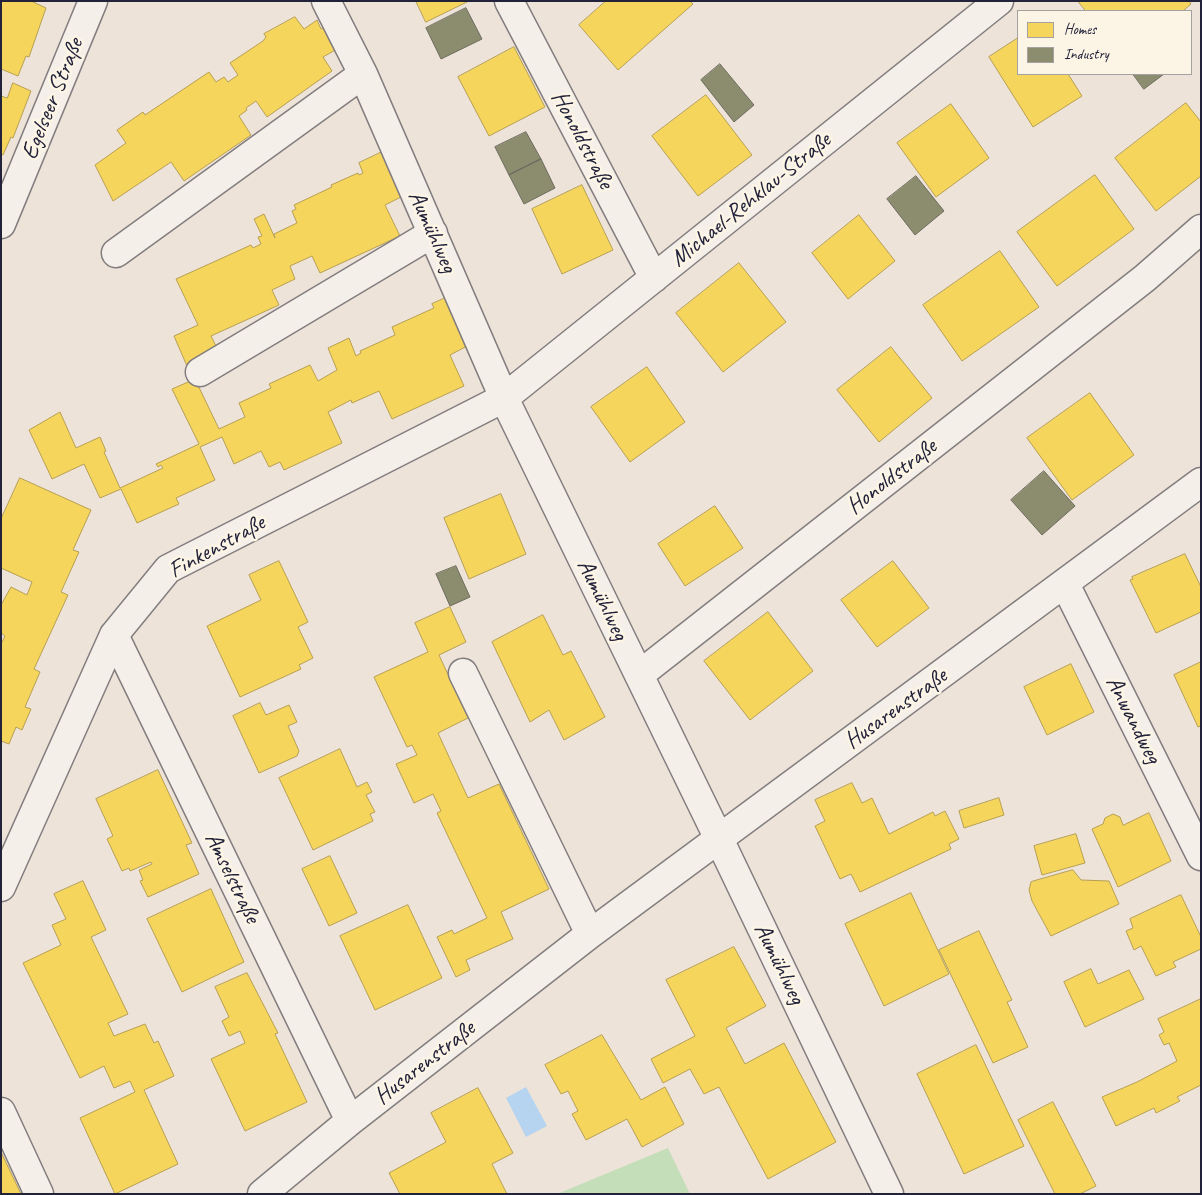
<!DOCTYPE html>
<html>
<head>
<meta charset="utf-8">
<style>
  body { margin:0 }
  #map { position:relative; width:1202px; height:1195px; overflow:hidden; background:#eee3d9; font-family:Caveat,sans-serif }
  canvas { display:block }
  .frame { position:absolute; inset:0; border:2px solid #22223b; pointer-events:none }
  .legend { position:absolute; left:1017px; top:10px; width:175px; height:65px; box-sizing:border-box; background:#fcf5e5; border:1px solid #a5a1a1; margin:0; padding:6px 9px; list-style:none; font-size:15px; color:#22223b }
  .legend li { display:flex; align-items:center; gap:10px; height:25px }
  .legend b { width:25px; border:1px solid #a5a1a1 }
</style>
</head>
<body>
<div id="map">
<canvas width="1202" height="1195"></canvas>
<div class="frame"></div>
<ul class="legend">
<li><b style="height:14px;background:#f6d55c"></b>Homes</li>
<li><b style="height:14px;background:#8c8c6e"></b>Industry</li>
</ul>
</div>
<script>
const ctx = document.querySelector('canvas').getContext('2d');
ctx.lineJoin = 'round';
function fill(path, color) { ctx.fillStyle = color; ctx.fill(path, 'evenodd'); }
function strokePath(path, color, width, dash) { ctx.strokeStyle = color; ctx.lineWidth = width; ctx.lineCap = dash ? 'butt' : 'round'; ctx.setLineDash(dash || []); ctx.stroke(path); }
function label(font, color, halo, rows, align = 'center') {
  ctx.font = font + ' Caveat,sans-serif'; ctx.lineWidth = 5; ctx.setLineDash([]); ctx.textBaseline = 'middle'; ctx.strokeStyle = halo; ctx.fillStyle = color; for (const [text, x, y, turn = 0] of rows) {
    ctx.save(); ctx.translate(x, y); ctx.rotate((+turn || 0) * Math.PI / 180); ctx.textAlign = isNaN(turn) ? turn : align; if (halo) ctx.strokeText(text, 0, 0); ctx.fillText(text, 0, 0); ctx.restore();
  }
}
const green = new Path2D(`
  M668,1148L690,1194H557Z`);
const water = new Path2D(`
  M526,1087L547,1126L526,1137L506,1098Z`);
const homes = new Path2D(`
  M1,1H31L46,8L29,57L26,56L18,76L1,69Z
  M416,1H469L426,22Z
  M606,1H690L693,4L618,70L579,25Z
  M1078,1H1189L1191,4L1183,11H1086Z
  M295,17L304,29L317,20L321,29L328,25L339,48L323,57L332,71L267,117L256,101L246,108L247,110L239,116L251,135L184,181L171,162L113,201L95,165L126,143L117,130L143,112L145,115L209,72L216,82L224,77L228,82L238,75L230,63L263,41L266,37L264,34Z
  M1018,38V74H1068L1082,96L1033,127L989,57Z
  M514,47L545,107L489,136L458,77Z
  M13,83L31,91L13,138L11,137L3,155L1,154V96L7,98Z
  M706,95L752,155L698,196L652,136Z
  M1186,103L1201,122V176L1156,211L1115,158Z
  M951,104L989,158L936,197L897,143Z
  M382,152L403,196L385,205L400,236L320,273L312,256L290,266L295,279L272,290L279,305L211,336L222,358L190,373L174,336L198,325L176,279L251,245L253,248L261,244L258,237L262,236L254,219L264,214L275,238L274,234L297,223L292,211L296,209L294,205L332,187L331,185L358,173L359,175L363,173L359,163Z
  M1095,175L1134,229L1057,286L1017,232Z
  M582,185L613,250L562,274L532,209Z
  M859,215L895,261L848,299L812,253Z
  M1000,251L1039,307L962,361L923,305Z
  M739,263L786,322L723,372L676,313Z
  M452,295L473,343L450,355L464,386L392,419L379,391L352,403L351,400L328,412L342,443L284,470L280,462L269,467L261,451L234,464L222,437L200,447L215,480L176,498L179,504L137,523L121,489L100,498L84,464L52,479L29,430L60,412L76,448L100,437L106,451L104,452L120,488L163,468L161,465L158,467L156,464L199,444L172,389L195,379L219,429L245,417L239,403L271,388L269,384L310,365L318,381L337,370L328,348L349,338L356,356L361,353L360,351L395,335L392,327L434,308L432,304Z
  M891,347L932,398L879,442L837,390Z
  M647,367L685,422L630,462L591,407Z
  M1090,393L1134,455L1072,500L1027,438Z
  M20,478L91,510L73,550L79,552L61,592L68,595L34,669L40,672L25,707L31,709L22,730L16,727L9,744L1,741V644L5,636L1,633V605L11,587L27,595L32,582L1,568V519Z
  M501,494L526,554L469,579L444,518Z
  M715,506L743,548L685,586L658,544Z
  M1185,554L1201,587V612L1156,633L1130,580L1133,579L1132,577Z
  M279,561L308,622L298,627L313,658L299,665L301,669L240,697L207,626L261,600L249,575Z
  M893,561L929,608L877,647L841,600Z
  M450,607L466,642L439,655L468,718L438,733L468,798L499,784L549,889L501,912L513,939L466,960L470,970L456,977L437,937L452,930L454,934L487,918L437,813L441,811L433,794L414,803L396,764L417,755L412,745L407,747L374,677L428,652L415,623Z
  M768,612L813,671L750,720L704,661Z
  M543,615L563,655L571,651L605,717L564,740L549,710L530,722L492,642Z
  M1201,662V726L1198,727L1174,675Z
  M1071,664L1094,712L1047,735L1024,687Z
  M260,703L266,715L289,705L297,722L288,726L299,751L297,756L259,773L233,716Z
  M340,749L357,787L367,782L372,792L366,795L375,812L370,814L373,821L313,850L279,778Z
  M158,770L192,843L186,845L199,874L148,897L140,881L143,880L139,870L152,864L151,862L130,871L129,868L122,871L107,839L113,836L96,799Z
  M852,783L862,803L872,798L889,834L933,812L935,816L945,811L959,839L949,844L951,849L860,892L851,874L840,879L815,826L825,821L815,800Z
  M999,798L1004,815L964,828L959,811Z
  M1149,813L1171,861L1118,887L1092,829L1103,824L1105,818L1113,814L1120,817L1123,825Z
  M1076,834L1085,863L1042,875L1034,846Z
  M330,856L357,913L329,926L302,869Z
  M1073,870L1081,880L1109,881L1119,904L1051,936L1032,901L1029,890L1031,882Z
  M83,881L106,930L91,937L128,1014L108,1023L114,1036L145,1024L154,1043L158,1041L174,1076L144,1090L178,1164L115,1194L80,1118L135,1092L130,1081L114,1088L104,1066L80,1078L23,963L61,945L52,925L66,919L54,894Z
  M211,889L244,962L182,992L147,919Z
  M911,893L949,974L884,1006L845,924Z
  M1181,895L1201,937V949L1173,962L1176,967L1156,976L1141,946L1134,950L1126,931L1133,928L1130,919Z
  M408,905L442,978L375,1010L340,936Z
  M979,931L1012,1000L1007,1002L1028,1047L993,1063L939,950Z
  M734,947L766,1006L726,1028L745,1064L784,1043L836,1142L768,1179L719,1087L704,1094L690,1069L663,1083L651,1059L695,1036L666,980Z
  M1091,969L1098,984L1129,970L1144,999L1085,1027L1064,982Z
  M247,973L278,1033L275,1034L307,1102L245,1131L211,1059L245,1043L240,1031L229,1036L222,1021L229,1017L215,987Z
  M1201,999V1085L1177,1097L1180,1101L1156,1113L1154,1108L1116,1126L1102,1097L1137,1082L1177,1061L1169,1043L1164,1045L1159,1035L1164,1032L1158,1019Z
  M602,1035L641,1100L665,1087L684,1124L642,1147L627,1119L586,1140L572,1114L578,1111L568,1091L561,1094L545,1065Z
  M976,1045L1024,1146L964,1174L917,1074Z
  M478,1088L513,1153L492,1164L507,1194H400L389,1173L446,1142L431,1113Z
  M1053,1102L1096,1186L1080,1194H1055L1018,1120Z
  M1,1152L21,1194H1Z`);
const industry = new Path2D(`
  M466,8L482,39L441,59L426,28Z
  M720,64L754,105L734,122L701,80Z
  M1133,74H1164L1144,89Z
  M526,132L541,159L509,175L495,147Z
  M541,159L555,188L524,204L509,175Z
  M916,176L944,211L915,235L887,199Z
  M1044,471L1075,506L1042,535L1011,500Z
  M456,566L470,597L450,606L436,574Z`);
const minor = new Path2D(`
  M326,1L363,74L504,398L719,839L889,1194
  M509,1L654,278
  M1,224L93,1
  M116,253L363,74
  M200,372L433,233
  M1065,584L1201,856
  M114,635L350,1121
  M463,673L590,934
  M639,675L1145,278L1201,229
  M1,887L114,635L168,569L504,398L999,1
  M1,1112L39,1194
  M262,1194L350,1121L590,934L1201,482`);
const streetNames = [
  ["Egelseer Straße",53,99,-68],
  ["Honoldstraße",582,140,62],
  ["Michael-Rehklau-Straße",751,200,-39],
  ["Aumühlweg",432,232,66],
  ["Honoldstraße",892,477,-38],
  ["Finkenstraße",217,547,-29],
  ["Aumühlweg",602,600,64],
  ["Husarenstraße",896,709,-36],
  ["Anwandweg",1133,720,63],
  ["Amselstraße",232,878,64],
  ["Aumühlweg",779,964,64],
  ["Husarenstraße",425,1063,-38]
];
fill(green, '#c4deb9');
fill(water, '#b6d3ef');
fill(homes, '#f6d55c');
strokePath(homes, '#b69f52', 1);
fill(industry, '#8c8c6e');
strokePath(industry, '#6c6c5f', 1);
strokePath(minor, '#827d7e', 31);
strokePath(minor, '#f4f0e9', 28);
label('24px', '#22223b', '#fcf5e5', streetNames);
</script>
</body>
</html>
